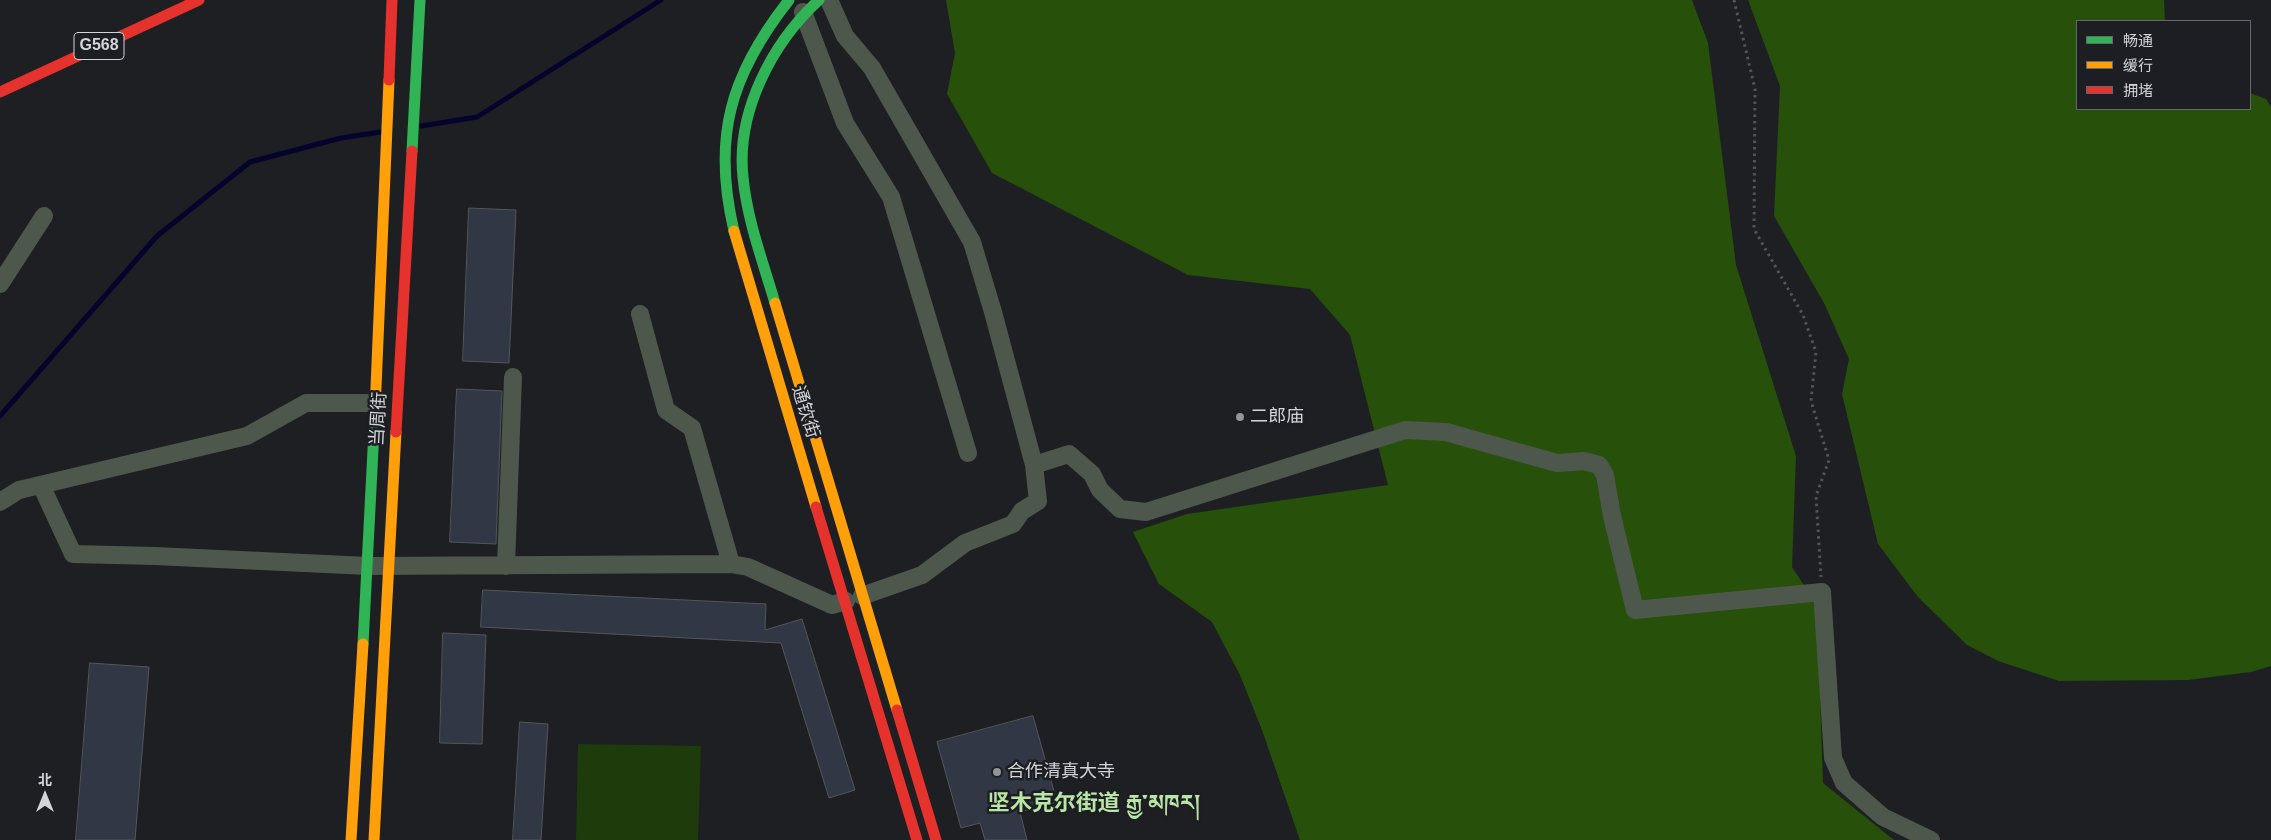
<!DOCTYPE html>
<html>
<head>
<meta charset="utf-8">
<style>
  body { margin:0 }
  #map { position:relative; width:2271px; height:840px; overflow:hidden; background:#1d1f22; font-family:Helvetica,"Noto Sans SC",sans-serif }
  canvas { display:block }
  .legend { position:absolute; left:2076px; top:20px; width:175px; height:90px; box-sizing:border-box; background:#1c1e23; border:1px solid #65676b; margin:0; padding:6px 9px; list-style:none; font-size:15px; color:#d3d4d7 }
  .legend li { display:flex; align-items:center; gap:10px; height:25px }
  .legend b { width:25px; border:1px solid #65676b }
  .north { position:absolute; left:20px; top:770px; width:50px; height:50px; -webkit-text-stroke:4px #1c1e23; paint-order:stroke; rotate:0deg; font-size:14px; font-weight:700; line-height:20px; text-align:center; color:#d3d4d7 }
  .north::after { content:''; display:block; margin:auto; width:18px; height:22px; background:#d3d4d7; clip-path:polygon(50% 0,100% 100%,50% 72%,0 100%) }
</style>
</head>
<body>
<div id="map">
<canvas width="2271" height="840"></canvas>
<ul class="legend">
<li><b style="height:6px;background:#30b455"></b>畅通</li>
<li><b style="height:6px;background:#ff9f0a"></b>缓行</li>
<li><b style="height:6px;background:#e5322d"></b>拥堵</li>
</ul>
<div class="north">北</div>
</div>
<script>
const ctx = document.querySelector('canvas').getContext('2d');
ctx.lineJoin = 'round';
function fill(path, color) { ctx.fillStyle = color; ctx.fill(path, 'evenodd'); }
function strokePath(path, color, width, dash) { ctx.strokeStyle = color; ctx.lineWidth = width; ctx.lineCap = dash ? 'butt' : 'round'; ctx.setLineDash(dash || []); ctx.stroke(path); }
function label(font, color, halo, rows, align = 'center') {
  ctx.font = font + ' Helvetica,"Noto Sans SC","Noto Serif Tibetan",sans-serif'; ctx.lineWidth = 5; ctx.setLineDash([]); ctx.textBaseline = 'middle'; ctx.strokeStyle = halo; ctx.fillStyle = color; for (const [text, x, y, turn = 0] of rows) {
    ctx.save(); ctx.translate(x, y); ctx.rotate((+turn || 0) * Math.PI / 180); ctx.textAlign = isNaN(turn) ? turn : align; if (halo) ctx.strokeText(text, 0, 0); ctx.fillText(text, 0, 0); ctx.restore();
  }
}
const green = new Path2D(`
  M578,744L701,746L698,840H576Z`);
const forest = new Path2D(`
  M946,0H1692L1708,43L1736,265L1796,456L1792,567L1817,605L1823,783L1894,840H1300L1262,730L1240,675L1212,622L1159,584L1133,532L1187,514L1388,485L1350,335L1310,289L1188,275L992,173L947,94L955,53Z
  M1748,0H2164L2165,21H2077V109H2250V93L2266,99L2271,107V666L2251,672L2188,680L2059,681L1998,661L1967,645L1918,597L1878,544L1842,394L1849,359L1824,303L1774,216L1780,86Z`);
const stream = new Path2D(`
  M421,126L477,117L661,0
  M0,416L157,236L250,162L341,138L380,132`);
const building = new Path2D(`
  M469,208L516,210L509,363L463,361Z
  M457,389L502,391L496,544L450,542Z
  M483,590L766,604L765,630L802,619L855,790L829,798L781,643L481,627Z
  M443,633L486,635L482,744L440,743Z
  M90,663L149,667L135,840H76Z
  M1033,716L1057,802L1020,812L1027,840H985L980,823L961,828L937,742Z
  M520,722L548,724L541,840H513Z`);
const path = new Path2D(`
  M1734,0L1755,89L1754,229L1803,315L1816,352L1811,401L1829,460L1816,496L1821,577`);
const street = new Path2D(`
  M829,0L845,36L872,68L972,242L993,312L1034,465L1038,501L1022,511L1013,524L965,543L922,575L862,596
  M803,12L845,123L891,197L968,453
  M0,284L44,216
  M640,314L666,410L692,428L731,564
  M1034,465L1069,454L1092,474L1100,490L1120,509L1146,512L1405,430L1446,432L1557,463L1584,461L1599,465L1605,475L1612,516L1635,610L1822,592L1833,758L1844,783L1883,817L1931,840
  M41,485L73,554L155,556L368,566L731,564L748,567L832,605L846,601
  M0,502L19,490L247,436L306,403H375
  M506,566L513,377`);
const fast = new Path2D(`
  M412,151L420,0
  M734,231C712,138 730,75 789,0
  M775,303C763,262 747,220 743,177C736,112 772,43 819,0
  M363,644L375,411`);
const slow = new Path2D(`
  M734,231L816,507
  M775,303L897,710
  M375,411L389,80
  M351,840L363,644
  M374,840L396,432`);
const jam = new Path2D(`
  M389,80L392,0
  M0,92L199,0
  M396,432L412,151
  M816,507L917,840
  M897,710L936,840`);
const markers = [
  [1240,417,5,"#939598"],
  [997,772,5,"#939598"]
];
const shields = [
  [99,46,50]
];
const shieldNames = [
  ["G568",99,46]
];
const streetNames = [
  ["通钦街",805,412,73],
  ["当周街",379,419,-87]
];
const poiNames = [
  ["二郎庙",1250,417],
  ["合作清真大寺",1007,772]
];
const districtNames = [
  ["坚木克尔街道 རྒྱ་མཁར།",1094,804]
];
fill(green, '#1e3c0b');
fill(forest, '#27500b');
strokePath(stream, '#04032c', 5);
fill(building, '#313745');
strokePath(building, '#555658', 1);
strokePath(path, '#515750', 3, [2.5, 4]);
strokePath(street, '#4e574c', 18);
strokePath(fast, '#30b455', 11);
strokePath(slow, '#ff9f0a', 11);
strokePath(jam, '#e5322d', 11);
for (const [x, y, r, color] of markers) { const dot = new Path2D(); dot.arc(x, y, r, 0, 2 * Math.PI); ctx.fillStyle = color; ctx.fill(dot); strokePath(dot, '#1c1e23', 2); }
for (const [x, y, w] of shields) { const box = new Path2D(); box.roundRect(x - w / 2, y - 13.5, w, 27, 4); ctx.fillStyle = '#1c1e23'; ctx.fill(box); strokePath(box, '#d3d4d7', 1); }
label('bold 16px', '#d3d4d7', null, shieldNames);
label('18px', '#d3d4d7', '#1c1e23', streetNames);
label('18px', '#d3d4d7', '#1c1e23', poiNames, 'left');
label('bold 22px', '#b9e6a4', '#1c1e23', districtNames);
</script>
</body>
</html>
